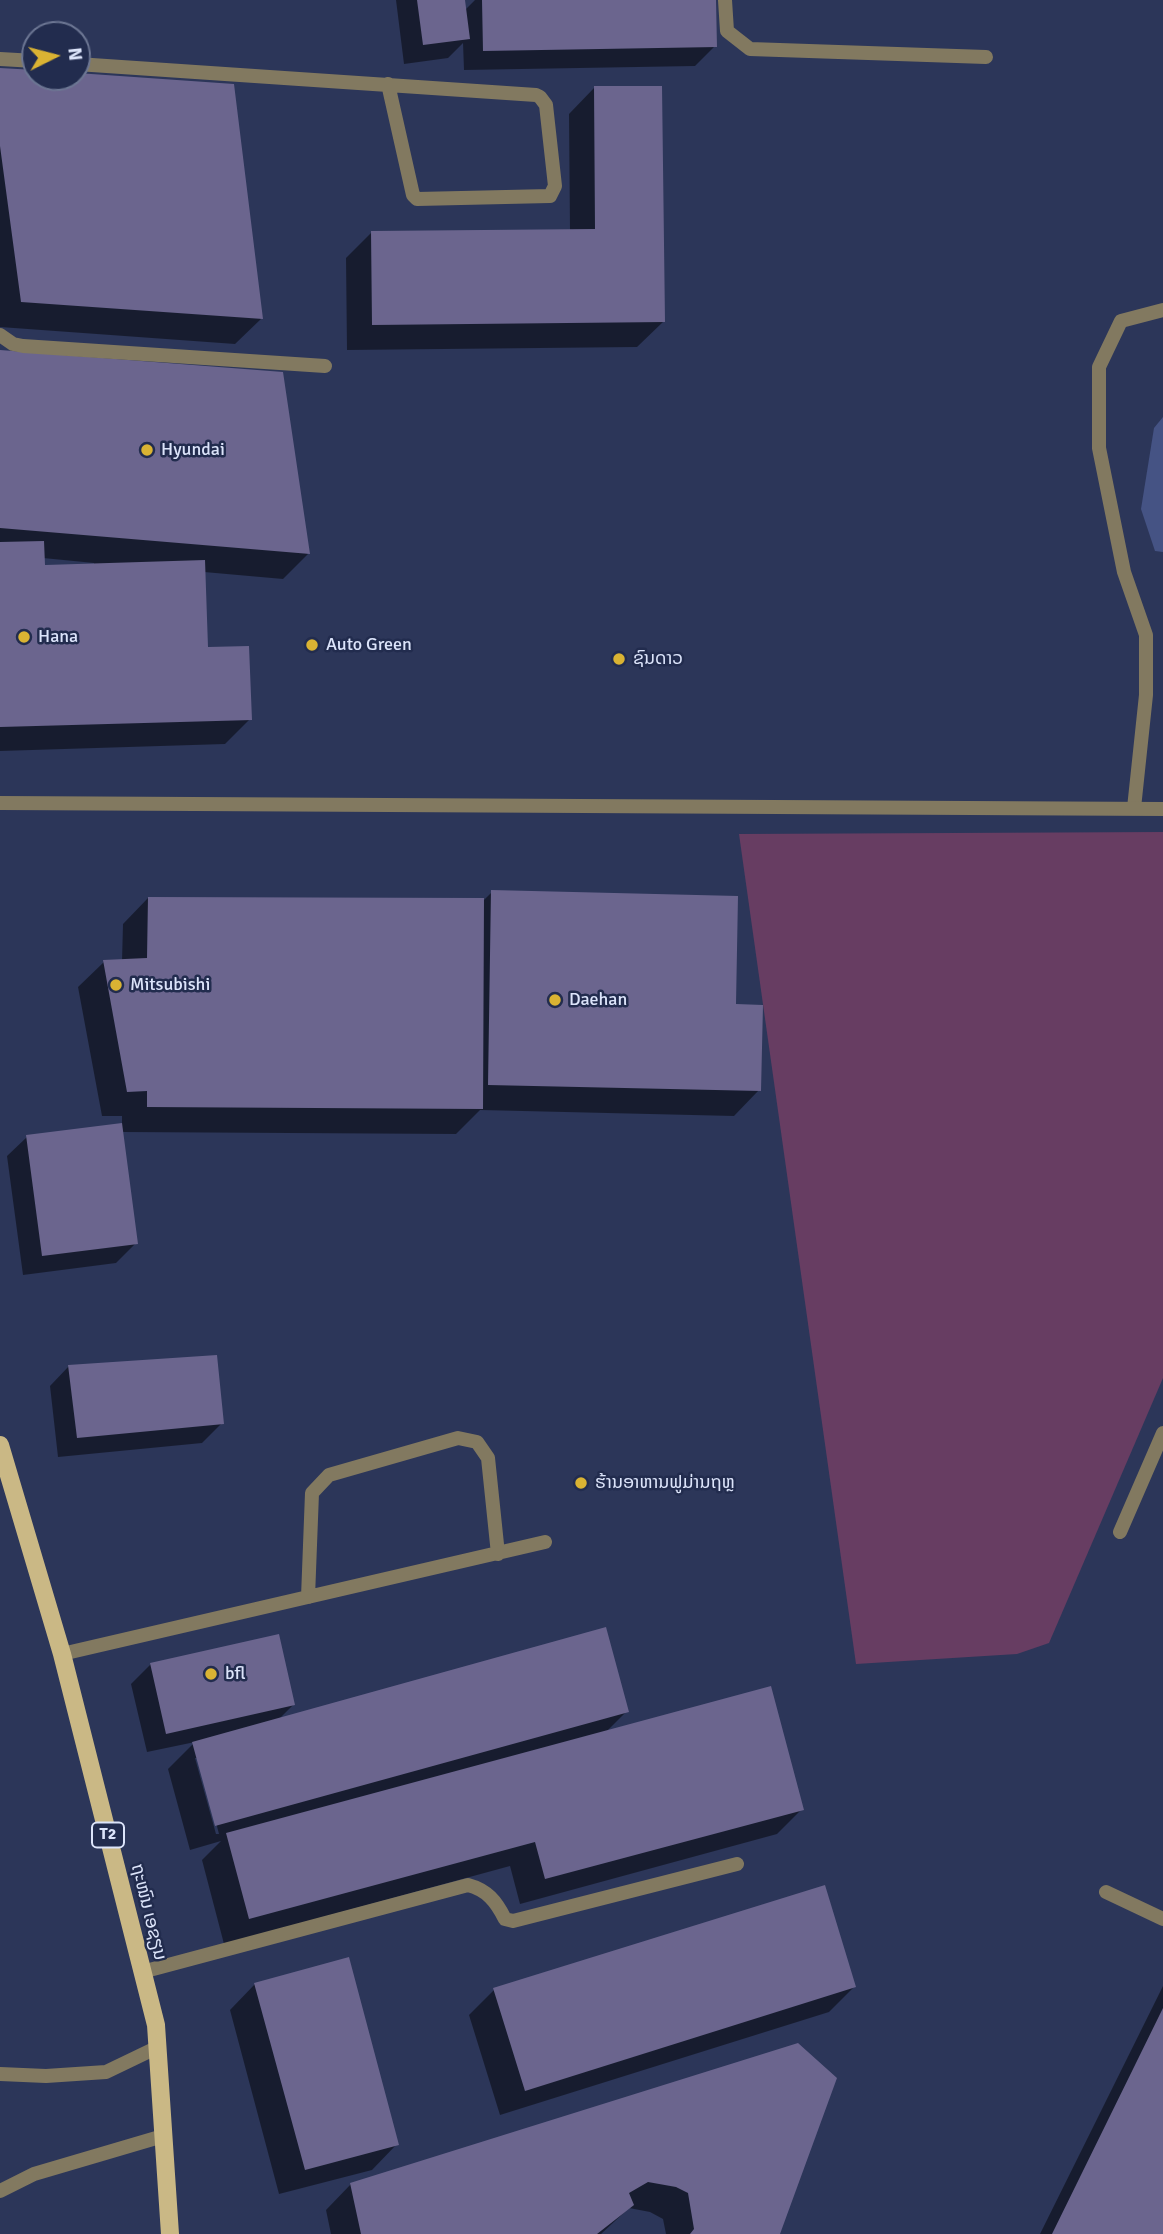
<!DOCTYPE html>
<html>
<head>
<meta charset="utf-8">
<style>
  body { margin:0 }
  #map { position:relative; width:1163px; height:2234px; overflow:hidden; background:#2c3659; font-family:Signika,sans-serif }
  canvas { display:block }
  .north { position:absolute; left:21px; top:21px; width:70px; height:70px; box-sizing:border-box; background:#222c4e; border:2px solid #6c7693; border-radius:50%; rotate:84deg; font-size:19px; font-weight:700; line-height:28px; text-align:center; color:#dce4fa }
  .north::after { content:''; display:block; margin:auto; width:24px; height:32px; background:#dab333; clip-path:polygon(50% 0,100% 100%,50% 72%,0 100%) }
</style>
</head>
<body>
<div id="map">
<canvas width="1163" height="2234"></canvas>
<div class="north">N</div>
</div>
<script>
const ctx = document.querySelector('canvas').getContext('2d');
ctx.lineJoin = 'round';
function fill(path, color) { ctx.fillStyle = color; ctx.fill(path, 'evenodd'); }
function strokePath(path, color, width, dash) { ctx.strokeStyle = color; ctx.lineWidth = width; ctx.lineCap = dash ? 'butt' : 'round'; ctx.setLineDash(dash || []); ctx.stroke(path); }
function label(font, color, halo, rows, align = 'center') {
  ctx.font = font + ' Signika,"Noto Sans Lao",sans-serif'; ctx.lineWidth = 5; ctx.setLineDash([]); ctx.textBaseline = 'middle'; ctx.strokeStyle = halo; ctx.fillStyle = color; for (const [text, x, y, turn = 0] of rows) {
    ctx.save(); ctx.translate(x, y); ctx.rotate((+turn || 0) * Math.PI / 180); ctx.textAlign = isNaN(turn) ? turn : align; if (halo) ctx.strokeText(text, 0, 0); ctx.fillText(text, 0, 0); ctx.restore();
  }
}
const green = new Path2D(`
  M1163,832V1378L1049,1643L1017,1654L856,1664L739,834Z`);
const water = new Path2D(`
  M1163,417V552L1155,551L1141,509L1154,428Z`);
const shadow = new Path2D(`
  M396,0H463L464,11L475,0H714L715,46L695,66L464,70L463,43L448,58L404,64Z
  M0,69L35,72V77H77V75L261,319L235,344L0,327Z
  M594,88L663,322L637,347L347,350L346,258L371,233L570,231L569,114Z
  M0,352L308,554L283,579L204,572L206,649L250,719L225,744L0,751ZM43,558L94,563V565L43,567Z
  M492,892L735,1006L759,1090L734,1116L480,1110L456,1134L122,1132L136,1243L116,1263L23,1275L7,1156L27,1137L122,1125V1116H102L78,987L104,962L122,961L123,924L148,898L484,900Z
  M69,1366L222,1423L202,1443L58,1457L50,1386Z
  M151,1664L293,1705L278,1720L627,1711L606,1732L802,1809L777,1834L520,1904L510,1866L224,1944L202,1860L221,1841L190,1850L168,1769L195,1742L147,1752L131,1684ZM195,1758H199L219,1834H216Z
  M255,1984L397,2144L372,2170L279,2194L230,2010Z
  M1163,1986V2234H1040L1162,1988Z
  M854,1987L829,2012L500,2115L469,2015L494,1990Z
  M798,2044L778,2234H666L663,2219L650,2212L629,2208L601,2234H331L326,2210L351,2184Z`);
const building = new Path2D(`
  M417,0H465L470,39L423,45Z
  M482,0H716L717,47L483,51Z
  M0,68L35,70V77H77V73L234,84L263,319L21,302L0,146Z
  M594,86H662L665,322L372,325L371,231L595,229Z
  M0,350L283,372L310,554L0,528Z
  M44,541L45,565L205,560L208,647L249,646L252,720L0,727V542Z
  M491,890L738,896L736,1004L763,1005L761,1091L488,1085Z
  M148,897L484,898L483,1109L147,1107V1091L127,1092L103,960L147,958Z
  M122,1123L138,1244L42,1256L26,1135Z
  M217,1355L224,1424L77,1438L68,1365Z
  M606,1627L629,1712L215,1826L192,1742Z
  M279,1634L295,1705L166,1734L150,1663Z
  M771,1686L804,1810L545,1879L535,1842L249,1919L226,1833Z
  M825,1885L856,1987L525,2091L493,1988Z
  M349,1957L399,2145L305,2170L254,1983Z
  M1163,2008V2234H1052Z
  M798,2043L837,2078L780,2234H690L694,2229L688,2193L676,2187L648,2182L629,2193L634,2205L597,2234H361L350,2183Z`);
const service = new Path2D(`
  M725,0L727,31L750,49L986,57
  M0,59L35,61
  M77,64L536,95L540,97L546,105L555,186L550,196L417,199L413,195L388,84
  M0,335L13,344L23,346L325,366
  M308,1597L312,1493L329,1475L458,1438L477,1442L488,1458L498,1554
  M62,1654L545,1542
  M1106,1892L1163,1919
  M142,1972L468,1885C487,1890 496,1901 505,1919L513,1921L737,1864
  M0,2074L46,2076L106,2072L158,2047`);
const minor = new Path2D(`
  M1134,808L1146,695V635L1124,572L1099,448V367L1121,321L1163,310
  M1120,1532L1163,1433
  M0,2191L34,2174L163,2136`);
const tertiary = new Path2D(`
  M0,803L1163,809`);
const primary = new Path2D(`
  M0,1445L62,1654L156,2025L170,2234`);
const markers = [
  [147,450,7,"#dab333"],
  [24,637,7,"#dab333"],
  [312,645,7,"#dab333"],
  [619,659,7,"#dab333"],
  [116,985,7,"#dab333"],
  [555,1000,7,"#dab333"],
  [581,1483,7,"#dab333"],
  [211,1674,7,"#dab333"]
];
const shields = [
  [108,1835,32]
];
const shieldNames = [
  ["T2",108,1835]
];
const poiNames = [
  ["Hyundai",161,450],
  ["Hana",38,637],
  ["Auto Green",326,645],
  ["ຊົນດາວ",633,659],
  ["Mitsubishi",130,985],
  ["Daehan",569,1000],
  ["ຮ້ານອາຫານຟູມ່ານຖຫຼ",595,1483],
  ["bfl",225,1674]
];
const streetNames = [
  ["ຖະໜົນ ເອຊຽນ",148,1912,76]
];
fill(green, '#673d62');
fill(water, '#455384');
fill(shadow, '#0007');
fill(building, '#6b658e');
strokePath(service, '#827960', 14);
strokePath(minor, '#827960', 14);
strokePath(tertiary, '#827960', 14);
strokePath(primary, '#cab885', 18);
for (const [x, y, r, color] of markers) { const dot = new Path2D(); dot.arc(x, y, r, 0, 2 * Math.PI); ctx.fillStyle = color; ctx.fill(dot); strokePath(dot, '#222c4e', 2.5); }
for (const [x, y, w] of shields) { const box = new Path2D(); box.roundRect(x - w / 2, y - 12.5, w, 25, 5); ctx.fillStyle = '#222c4e'; ctx.fill(box); strokePath(box, '#dce4fa', 2); }
label('bold 16px', '#dce4fa', null, shieldNames);
label('18px', '#dce4fa', '#222c4e', poiNames, 'left');
label('18px', '#dce4fa', '#222c4e', streetNames);
</script>
</body>
</html>
